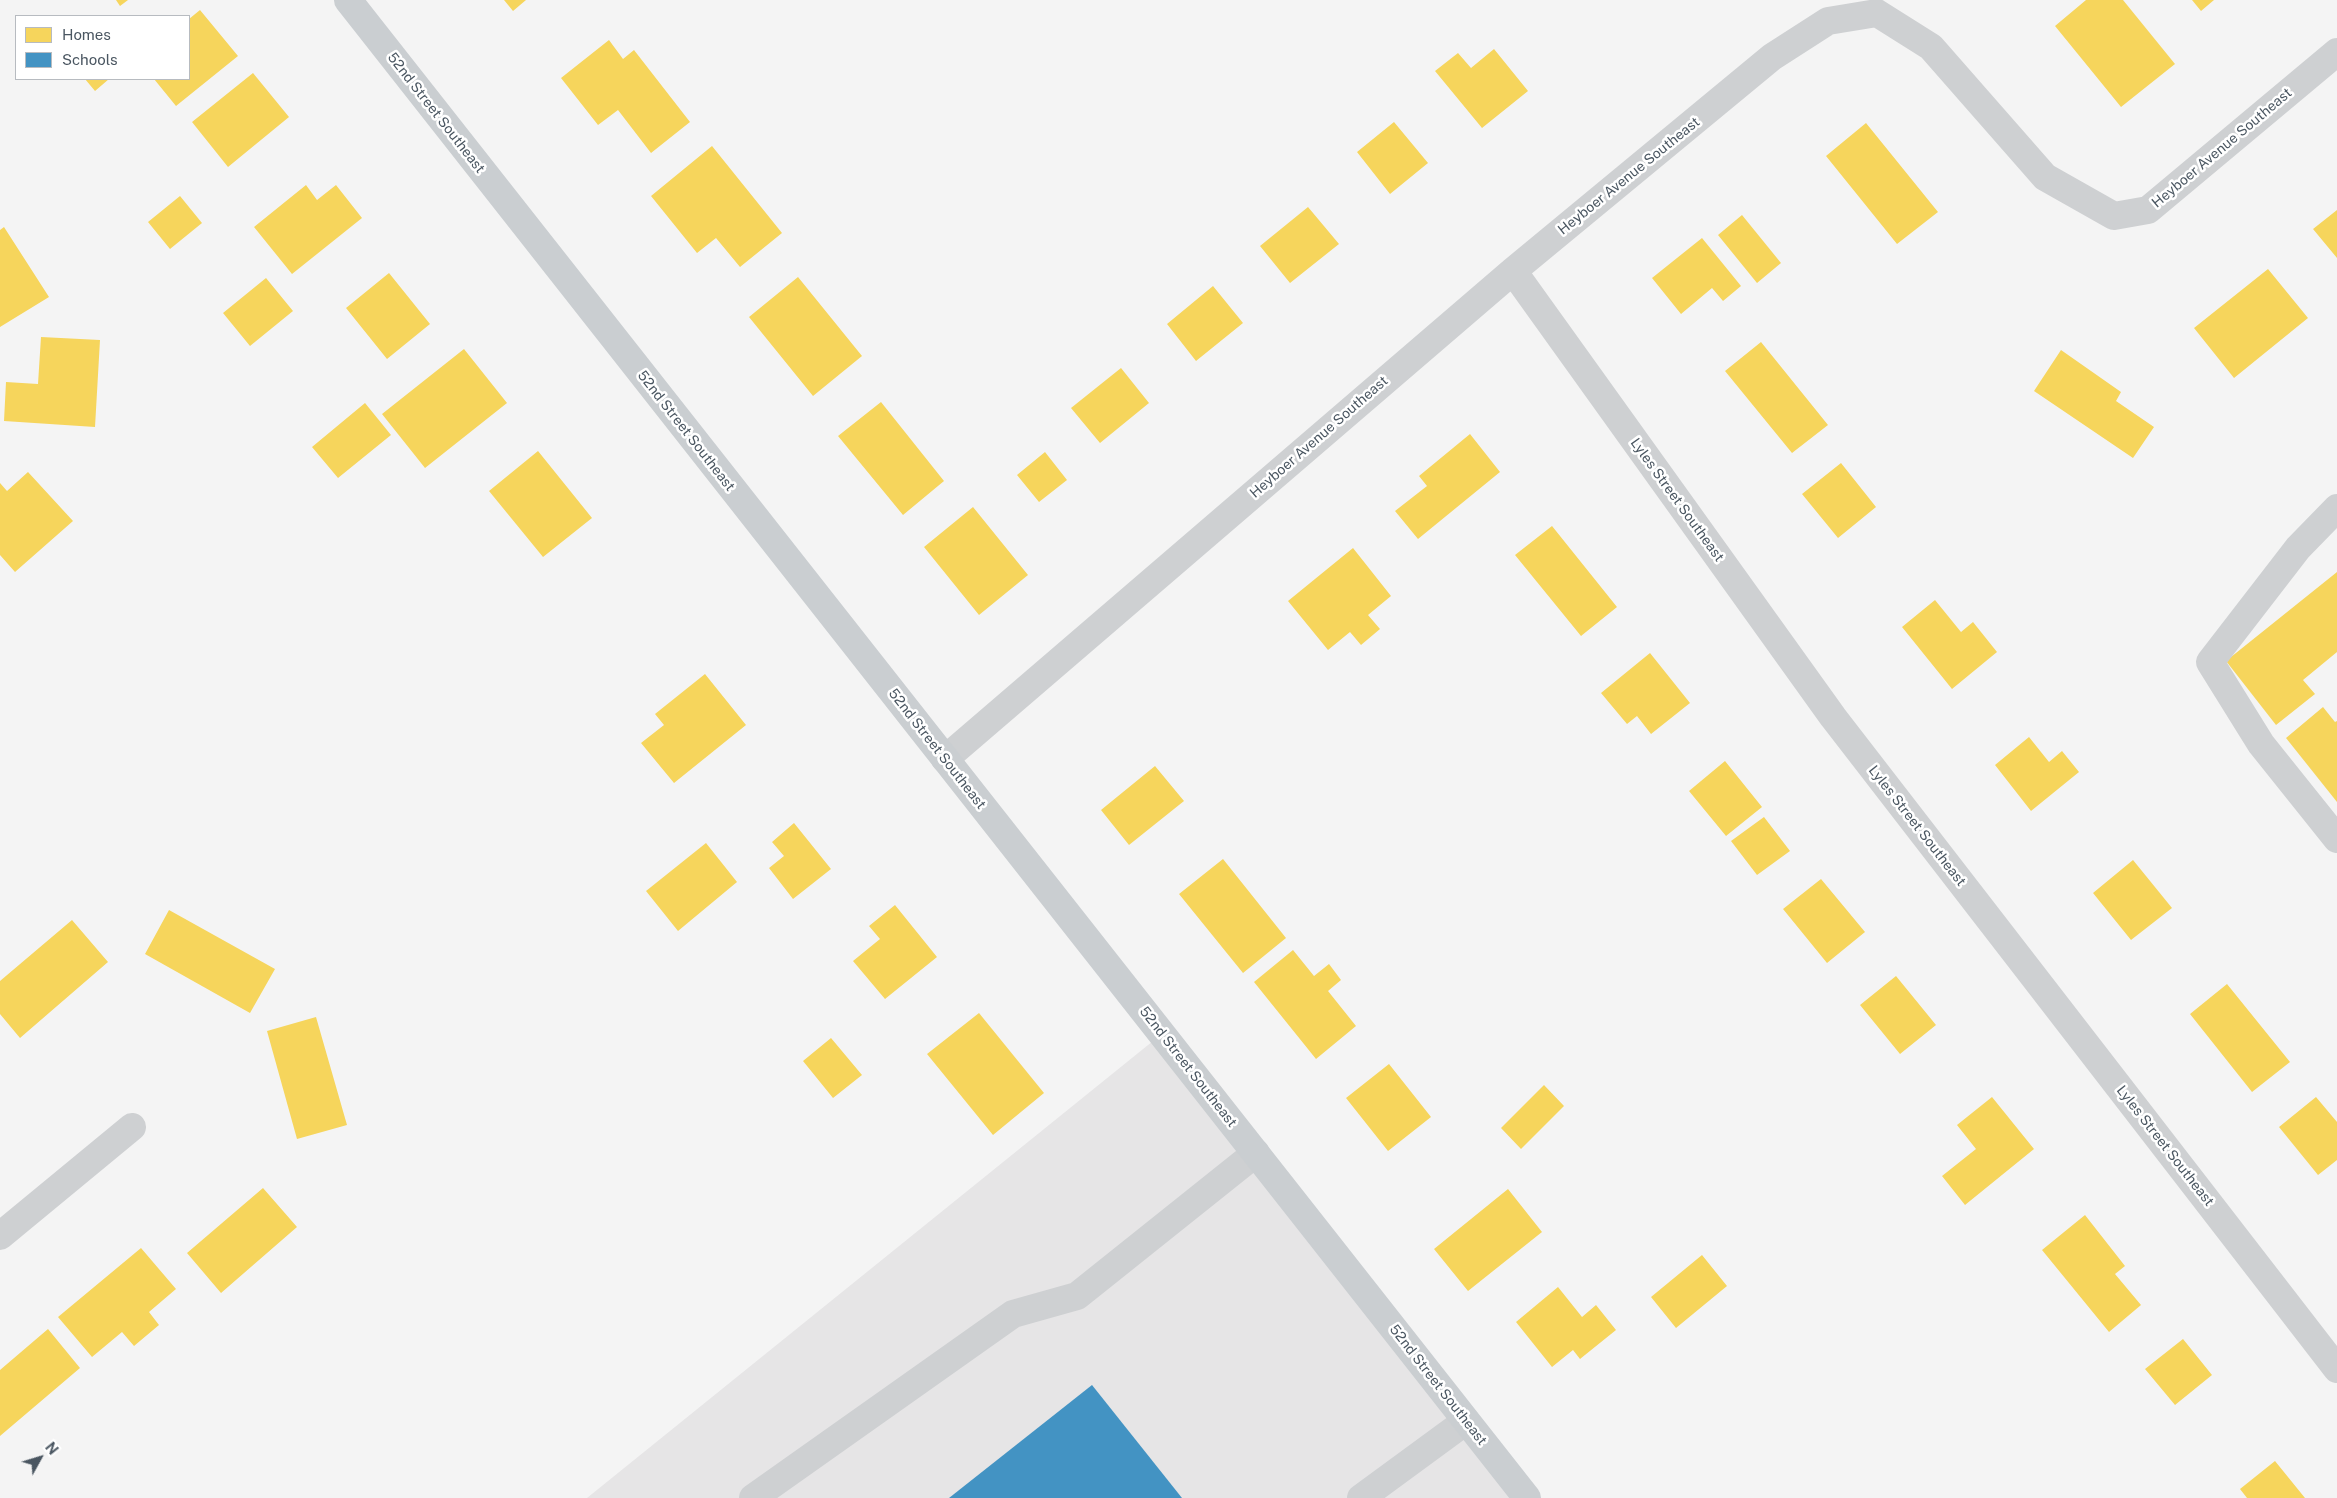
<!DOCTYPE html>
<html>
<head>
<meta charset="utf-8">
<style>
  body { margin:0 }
  #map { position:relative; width:2337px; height:1498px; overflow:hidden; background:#f4f4f4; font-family:"Public Sans",sans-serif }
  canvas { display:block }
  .legend { position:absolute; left:15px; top:15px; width:175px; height:65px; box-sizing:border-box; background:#fff; border:1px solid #b7bbc0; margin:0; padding:6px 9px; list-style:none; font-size:15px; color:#4a5661 }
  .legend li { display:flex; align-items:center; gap:10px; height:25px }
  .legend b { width:25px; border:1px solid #b7bbc0 }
  .north { position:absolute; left:15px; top:1433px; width:50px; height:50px; -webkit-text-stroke:4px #fff; paint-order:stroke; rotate:51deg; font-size:14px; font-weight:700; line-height:20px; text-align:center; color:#4a5661 }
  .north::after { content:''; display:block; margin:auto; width:18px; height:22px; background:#4a5661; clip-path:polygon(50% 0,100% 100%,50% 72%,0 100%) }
</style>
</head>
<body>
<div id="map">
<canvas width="2337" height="1498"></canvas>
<ul class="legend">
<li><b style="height:14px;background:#f6d55c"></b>Homes</li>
<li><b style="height:14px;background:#4393c3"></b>Schools</li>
</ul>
<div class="north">N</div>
</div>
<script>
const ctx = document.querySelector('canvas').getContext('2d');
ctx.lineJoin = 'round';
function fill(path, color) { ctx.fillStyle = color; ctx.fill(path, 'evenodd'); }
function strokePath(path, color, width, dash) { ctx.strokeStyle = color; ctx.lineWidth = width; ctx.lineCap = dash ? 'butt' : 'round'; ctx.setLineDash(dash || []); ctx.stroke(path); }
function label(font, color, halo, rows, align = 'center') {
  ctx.font = font + ' "Public Sans",sans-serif'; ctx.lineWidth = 5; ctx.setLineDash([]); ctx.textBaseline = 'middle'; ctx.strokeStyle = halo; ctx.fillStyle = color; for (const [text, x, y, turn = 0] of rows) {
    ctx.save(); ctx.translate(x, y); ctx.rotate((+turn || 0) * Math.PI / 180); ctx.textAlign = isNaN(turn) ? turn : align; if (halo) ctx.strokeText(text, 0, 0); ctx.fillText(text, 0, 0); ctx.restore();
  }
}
const education = new Path2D(`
  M1153,1041L1523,1498H587Z`);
const homes = new Path2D(`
  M116,0H128L120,6Z
  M504,0H526L513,11Z
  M2086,0H2123L2175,64L2121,107L2055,26Z
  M2192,0H2214L2201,11Z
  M200,10L238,56L176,106L154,79H189V19Z
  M609,40L623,59L634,50L690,122L651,153L618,110L598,125L561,78Z
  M1494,49L1528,91L1482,128L1435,71L1458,53L1471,68Z
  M253,73L289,117L228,167L192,122Z
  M85,79H109L95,91Z
  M1394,122L1428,163L1390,194L1357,152Z
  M1866,123L1938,212L1897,244L1826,156Z
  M712,146L782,233L740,267L716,238L697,253L651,196Z
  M306,185L317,200L336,185L362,218L292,274L254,227Z
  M180,196L202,223L170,249L148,222Z
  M1308,207L1339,244L1290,283L1260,246Z
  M2337,210V258L2313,229Z
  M1742,215L1781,263L1757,283L1718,235Z
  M4,227L49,297L0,327V230Z
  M1702,238L1741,286L1723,301L1712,288L1681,314L1652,278Z
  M2268,269L2308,318L2234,378L2194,328Z
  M389,273L430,324L387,359L346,308Z
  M798,277L862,356L813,396L749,317Z
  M266,278L293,311L250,346L223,313Z
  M1213,286L1243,323L1196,361L1167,324Z
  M41,337L100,340L95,427L4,421L6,382L38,384Z
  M1761,342L1828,425L1792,453L1725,371Z
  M464,349L507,403L425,468L382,414Z
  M2061,350L2121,392L2116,401L2154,427L2133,458L2034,391Z
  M1121,368L1149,403L1100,443L1071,408Z
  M881,402L944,481L903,515L838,436Z
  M365,403L391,435L338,478L312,447Z
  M1470,434L1500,472L1418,539L1395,511L1427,486L1419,476Z
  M538,451L592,518L543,557L489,491Z
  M1045,452L1067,480L1039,502L1017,475Z
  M1841,463L1876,507L1838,538L1802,494Z
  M28,472L73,521L15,572L0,555V483L7,491Z
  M973,507L1028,575L979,615L924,547Z
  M1552,526L1617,607L1581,636L1515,555Z
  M1353,548L1391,596L1368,615L1380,629L1361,645L1350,632L1328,650L1288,601Z
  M2337,572V652L2303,680L2315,694L2276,725L2226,661Z
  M1935,600L1961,632L1973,622L1997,652L1952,689L1902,627Z
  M1650,653L1690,703L1651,734L1637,716L1627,724L1601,693Z
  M705,674L746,725L674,783L641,743L664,725L655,714Z
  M2323,707L2335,722L2337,721V802L2286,738Z
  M2029,737L2049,762L2062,751L2079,772L2031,811L1995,765Z
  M1725,761L1762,807L1726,836L1689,791Z
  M1155,766L1184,801L1129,845L1101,810Z
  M1764,817L1790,851L1757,875L1731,841Z
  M794,823L831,869L793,899L769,868L784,856L772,842Z
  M706,843L737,882L678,931L646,891Z
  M1223,859L1286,938L1243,973L1179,894Z
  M2133,860L2172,908L2131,940L2093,893Z
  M1821,879L1865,932L1827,963L1783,909Z
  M895,905L937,957L885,999L853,961L880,939L869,926Z
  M169,910L275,969L250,1013L145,954Z
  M72,920L108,962L20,1038L0,1014V981Z
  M1293,950L1314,976L1329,964L1341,980L1328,991L1356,1026L1316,1059L1254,982Z
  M1896,976L1936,1025L1900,1054L1860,1005Z
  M2227,984L2290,1062L2252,1092L2190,1014Z
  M979,1013L1044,1093L993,1135L927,1054Z
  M316,1017L347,1125L297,1139L267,1031Z
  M831,1038L862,1075L833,1098L803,1061Z
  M1389,1064L1431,1117L1388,1151L1346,1098Z
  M1544,1085L1564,1106L1521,1149L1501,1128Z
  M1992,1097L2034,1149L1965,1205L1942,1176L1976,1149L1957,1125Z
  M2316,1097L2337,1122V1160L2318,1175L2279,1127Z
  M263,1188L297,1227L221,1293L187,1253Z
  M1508,1189L1542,1232L1468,1291L1434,1249Z
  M2085,1215L2125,1266L2115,1274L2141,1305L2109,1332L2042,1250Z
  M141,1248L176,1289L149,1312L159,1325L134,1346L122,1332L92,1357L58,1317Z
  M1702,1255L1727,1286L1676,1328L1651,1297Z
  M1558,1287L1582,1317L1596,1305L1616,1330L1580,1359L1573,1350L1552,1367L1516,1322Z
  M48,1329L80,1368L0,1436V1370Z
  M2183,1339L2212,1375L2175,1405L2145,1369Z
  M2275,1461L2305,1498H2247L2240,1489Z`);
const schools = new Path2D(`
  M1092,1385L1182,1498H949Z`);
const minor = new Path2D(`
  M1513,271L1833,717L2337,1369
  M2337,508L2298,548L2210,662L2261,744L2337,839
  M945,759L1513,271L1772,57L1828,21L1877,13L1931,47L2045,177L2114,216L2148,210L2337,52
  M0,1236L132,1127
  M753,1498L1013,1314L1077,1296L1256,1153
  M1361,1498L1466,1421`);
const major = new Path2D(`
  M348,0L1527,1498`);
const streetNames = [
  ["52nd Street Southeast",436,113,52],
  ["Heyboer Avenue Southeast",2222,148,-40],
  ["Heyboer Avenue Southeast",1629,176,-39],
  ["52nd Street Southeast",686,431,52],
  ["Heyboer Avenue Southeast",1319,437,-41],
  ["Lyles Street Southeast",1677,500,54],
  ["52nd Street Southeast",937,749,52],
  ["Lyles Street Southeast",1917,826,52],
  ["52nd Street Southeast",1188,1067,52],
  ["Lyles Street Southeast",2165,1146,52],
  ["52nd Street Southeast",1438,1385,52]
];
fill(education, '#e6e5e6');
fill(homes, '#f6d55c');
fill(schools, '#4393c3');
strokePath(minor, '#ced0d2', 28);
strokePath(major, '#caced1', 28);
label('14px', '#4a5661', '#fff', streetNames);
</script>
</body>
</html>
